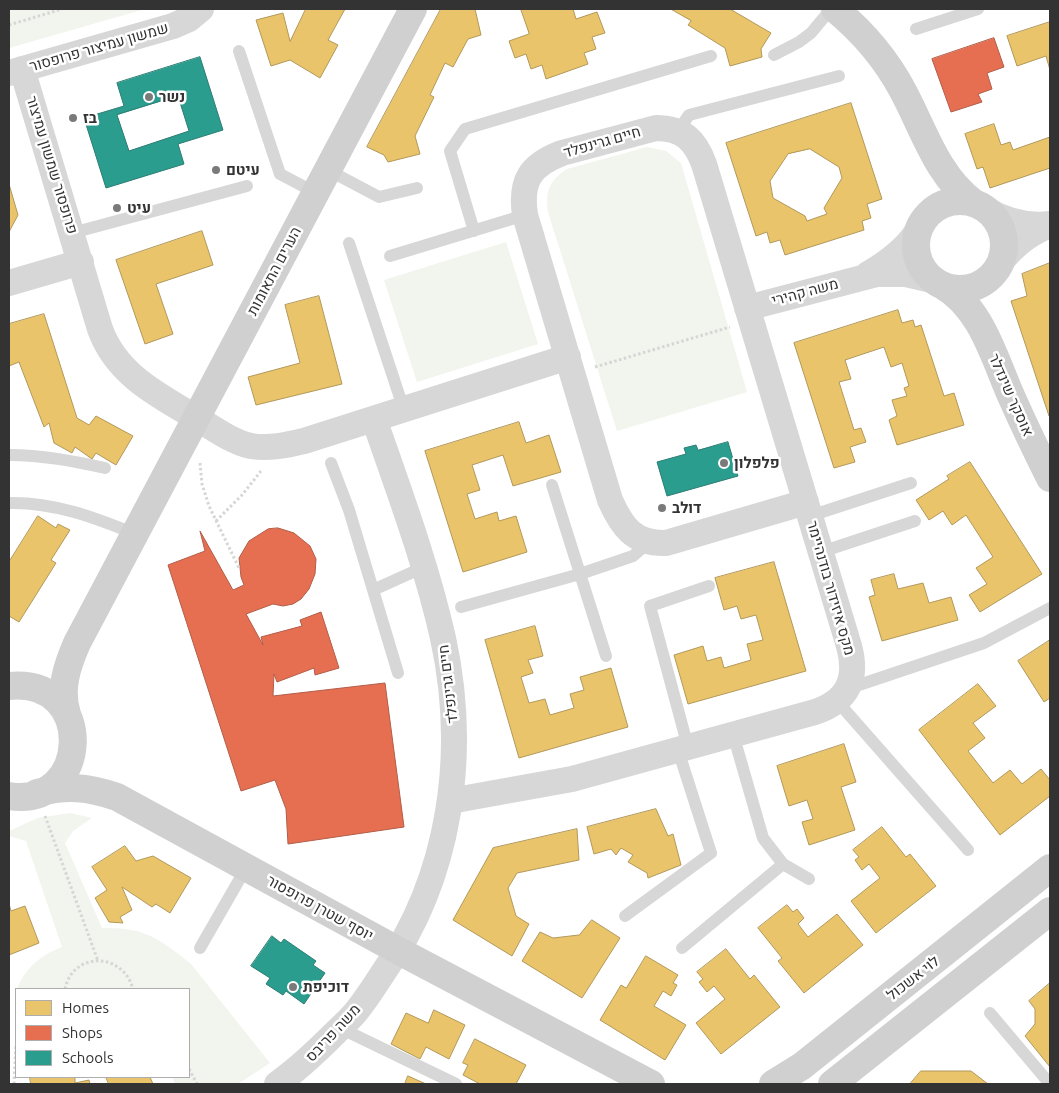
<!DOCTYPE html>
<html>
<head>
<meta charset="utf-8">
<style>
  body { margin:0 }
  #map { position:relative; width:1059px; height:1093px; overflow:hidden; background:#fff; font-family:Ubuntu,sans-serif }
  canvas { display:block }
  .frame { position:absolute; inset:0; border:10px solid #333; pointer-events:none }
  .legend { position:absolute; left:15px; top:988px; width:175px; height:90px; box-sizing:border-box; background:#fff; border:1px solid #adadad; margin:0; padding:6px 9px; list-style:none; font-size:15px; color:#333 }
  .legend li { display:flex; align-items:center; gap:10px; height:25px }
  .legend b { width:25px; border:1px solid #adadad }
</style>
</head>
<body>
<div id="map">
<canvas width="1059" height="1093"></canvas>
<div class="frame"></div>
<ul class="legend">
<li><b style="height:14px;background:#e9c46a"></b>Homes</li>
<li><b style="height:14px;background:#e76f51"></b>Shops</li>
<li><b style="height:14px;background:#2a9d8f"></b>Schools</li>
</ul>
</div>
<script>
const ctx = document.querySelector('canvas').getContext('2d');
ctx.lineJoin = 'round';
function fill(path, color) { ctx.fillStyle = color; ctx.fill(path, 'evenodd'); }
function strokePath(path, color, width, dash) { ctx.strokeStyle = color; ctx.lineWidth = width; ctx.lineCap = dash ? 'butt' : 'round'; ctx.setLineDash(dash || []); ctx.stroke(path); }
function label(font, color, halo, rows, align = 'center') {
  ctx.font = font + ' Ubuntu,Heebo,sans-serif'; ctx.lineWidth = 5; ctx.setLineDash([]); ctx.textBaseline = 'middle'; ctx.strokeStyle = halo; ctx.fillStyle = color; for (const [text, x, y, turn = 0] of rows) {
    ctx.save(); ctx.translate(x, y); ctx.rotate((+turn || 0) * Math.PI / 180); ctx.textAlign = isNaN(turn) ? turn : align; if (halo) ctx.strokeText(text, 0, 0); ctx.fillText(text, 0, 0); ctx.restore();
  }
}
const green = new Path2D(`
  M9,9H145L9,48Z
  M647,147L666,151L681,163L747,392L617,431L548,212C545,191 550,180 567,169Z
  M506,242L538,344L417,382L384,280Z
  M70,813L92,818L73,831L65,843L102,928C144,927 159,938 191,964L270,1063L238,1084H175L172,1077H189V989H17C26,967 40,956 62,947L26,841L9,836V831L38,818Z`);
const homes = new Path2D(`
  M306,9H345L328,40L338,45L320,78L290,60L271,66L256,20L283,13L290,41Z
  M441,9H475L481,35L468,39L453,67L445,63L430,95L434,97L415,136L420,154L388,162L384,155L367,147Z
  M521,9H573L576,19L597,12L605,33L592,37L596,49L584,53L588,64L546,79L542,65L531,69L526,54L515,58L509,41L529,34Z
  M671,9H730L771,33L761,49L762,57L730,66L725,48L688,25L691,21Z
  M1050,22V70L1046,56L1017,66L1007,36Z
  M851,103L882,199L867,204L871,218L862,221L864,230L785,255L780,240L770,243L767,232L756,236L726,143ZM810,149L839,167L842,178L824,208L827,214L807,221L805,216L773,198L770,181L788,154Z
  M994,124L1001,145L1010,142L1013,150L1050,137V168L990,188L983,167L977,169L965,134Z
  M9,184L18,215L9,232Z
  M202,231L213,265L156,284L173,334L145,344L116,260Z
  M1050,263V415L1049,416L1011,301L1027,296L1022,274Z
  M319,296L342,384L256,405L248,377L300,363L285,305Z
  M898,310L902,323L913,320L915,327L921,325L944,396L954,393L964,425L897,445L889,420L897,416L892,400L907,396L904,388L909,386L902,363L891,367L884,347L845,360L851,379L839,382L854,430L861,428L866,442L850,447L855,462L834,468L794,343Z
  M44,314L77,418L89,425L96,416L133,436L116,465L96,453L92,459L75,447L72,453L54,443L49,423L44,427L19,362L9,366V324Z
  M519,422L526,443L549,435L561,472L513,486L503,455L472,465L480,490L467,494L475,519L497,512L499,521L516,516L527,552L463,572L425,451Z
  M970,462L1042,574L980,612L969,595L987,584L976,568L993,557L966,515L952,525L943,511L929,520L916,500L949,479L947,476Z
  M38,516L56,528L58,524L70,530L51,560L56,563L19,622L9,616V562Z
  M774,562L806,671L688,704L674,655L703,646L707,661L721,657L724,668L751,660L747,644L763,640L756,615L741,619L737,606L724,610L715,578Z
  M894,574L898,589L923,583L929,603L951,597L958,620L882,641L869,597L875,595L871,580Z
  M535,626L543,656L528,660L533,673L521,677L529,703L545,699L550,715L574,708L570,694L584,690L580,677L611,668L628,727L519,758L485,640Z
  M1050,640V698L1044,702L1018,661Z
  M978,684L996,706L973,723L985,738L968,751L993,783L1010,770L1022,784L1041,769L1050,780V796L1000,835L919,730Z
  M844,744L856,782L841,787L855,830L809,845L802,822L813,819L807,800L789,806L777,766Z
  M656,809L668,836L673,834L681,865L648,878L647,873L628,862L633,855L621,848L616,855L611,849L594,854L587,827Z
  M882,827L906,857L910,854L936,886L876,933L851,901L880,878L869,864L862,870L855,860L859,857L853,850Z
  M577,829L579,860L517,873L508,888L516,916L529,924L512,956L453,920L493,848Z
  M125,846L136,861L153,856L191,878L170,913L156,904L152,907L122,887L132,910L120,917L123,923L109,922L95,898L107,890L92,867Z
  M9,904L11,911L25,906L39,943L9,955Z
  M787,905L793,912L797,909L804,918L798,924L808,937L837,914L863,945L804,993L778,961L782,958L758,928Z
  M592,920L620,938L582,998L522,961L540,932L553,938L579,935Z
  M726,949L750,979L754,975L780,1007L721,1054L696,1023L725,999L714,986L707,992L699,982L703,979L697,972Z
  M646,956L678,975L673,983L677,985L671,996L663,991L654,1006L686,1025L665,1060L600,1020L621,985L626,988Z
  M1050,983V1067L1025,1036L1035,1024V1009L1029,1001Z
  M434,1010L465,1025L449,1059L426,1047L420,1059L391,1044L406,1013L428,1023Z
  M475,1039L526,1065L516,1084H480L463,1075L468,1065L463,1063Z
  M921,1071H971L988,1084H910Z
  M408,1076L426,1084H405Z
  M30,1077H75V1083L89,1080L90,1084H31Z
  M106,1077H150L153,1084H109Z`);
const shops = new Path2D(`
  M994,38L1004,67L987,73L992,89L978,94L982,102L951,112L932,59Z
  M278,528L294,533L310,546L316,559L315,574L309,589L301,599L293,604L283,606L273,604L246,614L263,645L261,637L302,626L300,620L321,612L339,668L315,675L314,668L277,682L274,674L273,696L385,683L404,827L288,844L286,809L275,780L241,791L168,565L205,551L200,531L233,590L244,585L241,577L239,558L249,541L268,529Z`);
const schools = new Path2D(`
  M200,57L223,130L178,144L184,164L106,188L84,118L124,106L117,83ZM178,96L189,131L129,151L117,115Z
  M728,442L738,476L667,496L657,462L686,454L684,448L696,445L698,450Z
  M272,936L281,943L284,939L316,961L313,965L325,973L304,1004L286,991L283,995L266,984L270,978L251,966Z`);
const path = new Path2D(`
  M9,25L62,9
  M595,367L730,327
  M200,463L202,484L209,506L239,568
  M216,521L242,495L261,471
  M45,816L98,961
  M65,989C73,951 123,952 133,989
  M189,1069L197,1084
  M14,1084L16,1044`);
const lane = new Path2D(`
  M916,29L978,9
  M239,51L280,174L316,193
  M774,55L799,42L811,33L831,9
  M678,131L689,115L839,76
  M328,170L379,197L417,188
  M474,231L450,151L465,129L711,56
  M72,233L247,186
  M349,243L404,410
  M390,256L525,215
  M9,455C42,455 73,461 105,468
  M331,463L349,510L398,673
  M552,485L606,656
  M9,503C53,502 94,517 135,534
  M810,516L911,483
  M821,552L915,521
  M373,590L424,567
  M461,607L580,574L633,556L649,542
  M847,689L984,643L1050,608
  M837,701L968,850
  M733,734L763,838L783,864L809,879
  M688,747L650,606L709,586
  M625,916L711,853L678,750
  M200,948L246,868
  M682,948L783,864
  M990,1013L1050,1084
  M340,1028L456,1084`);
const street = new Path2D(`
  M22,69L100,329C117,376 160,396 200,420C216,430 233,442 251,446C269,449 287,445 304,441L568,357
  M9,73L173,26L189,19L201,9
  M985,209C1005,221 1026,227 1050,224
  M1000,263C1014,245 1029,233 1050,225
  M868,274C889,262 908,248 920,227
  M9,283L81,262
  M747,308L877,274H906L936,281
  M450,801L572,779L815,712C848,701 858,679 849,646L704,164C695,140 683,128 656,128L562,153C530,165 520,181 525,215L610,500C622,527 634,544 666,543L806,502
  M277,1084C298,1069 315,1053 333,1035C340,1028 348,1021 355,1013C365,1001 374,987 383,973C451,877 468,753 443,638C426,563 399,491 374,419`);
const secondary = new Path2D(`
  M835,9C863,32 886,59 903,91C924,130 937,176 974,203
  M916 245a44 44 0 1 1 88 0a44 44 0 1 1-88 0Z
  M942,285C982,308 994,358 1012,398C1024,425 1037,452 1050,478
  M9,686C98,677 90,810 9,796
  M67,714C59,689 67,666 77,643L413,9
  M37,793C67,785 88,787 117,797L399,951L651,1084
  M773,1084L802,1066L1050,868
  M832,1084L1050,911`);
const markers = [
  [149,97,5,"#7a7a7a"],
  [73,118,5,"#7a7a7a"],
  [216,170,5,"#7a7a7a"],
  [117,208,5,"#7a7a7a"],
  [724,463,5,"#7a7a7a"],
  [662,508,5,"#7a7a7a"],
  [293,987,5,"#7a7a7a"]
];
const streetNames = [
  ["שמשון עמיצור פרופסור",99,47,-16],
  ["חיים גרינפלד",602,142,-16],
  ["פרופסור שמשון עמיצור",52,165,73],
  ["הערים התאומות",274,271,-62],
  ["משה קהירי",805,292,-15],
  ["אוסקר שינדלר",1011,395,66],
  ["מקס איזידור בודנהיימר",831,588,74],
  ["חיים גרינפלד",448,684,-97],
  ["יוסף שטרן פרופסור",320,908,29],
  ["לוי אשכול",913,978,-38],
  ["משה פריבס",333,1033,-47]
];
const poiNames = [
  ["נשר",159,97],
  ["בז",83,118],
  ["עיטם",226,170],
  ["עיט",127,208],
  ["פלפלון",734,463],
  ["דולב",672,508],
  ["דוכיפת",303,987]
];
fill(green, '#f1f5ed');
fill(homes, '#e9c46a');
strokePath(homes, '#b2985a', 1);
fill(shops, '#e76f51');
strokePath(shops, '#b15d48', 1);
fill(schools, '#2a9d8f');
strokePath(schools, '#2d7d73', 1);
strokePath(path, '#d6d6d6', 3, [2.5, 2.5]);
strokePath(lane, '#d7d7d7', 12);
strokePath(street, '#d7d7d7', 26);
strokePath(secondary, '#d0d0d0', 28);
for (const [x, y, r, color] of markers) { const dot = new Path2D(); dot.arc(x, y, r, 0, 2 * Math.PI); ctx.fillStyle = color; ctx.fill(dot); strokePath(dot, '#fff', 2); }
label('15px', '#333', '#fff', streetNames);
label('bold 15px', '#333', '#fff', poiNames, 'left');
</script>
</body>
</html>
